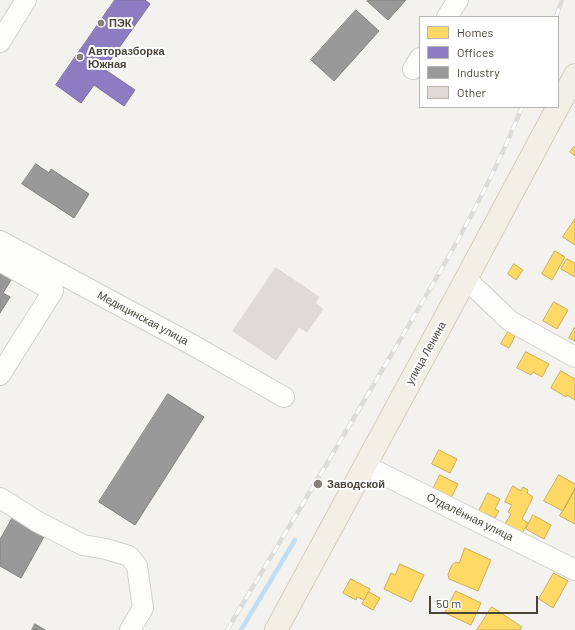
<!DOCTYPE html>
<meta charset="utf-8">
<style>
body{margin:0}
#map{position:relative;width:575px;height:630px;overflow:hidden;background:#f4f2ee;font-family:Barlow,sans-serif}
canvas{display:block}
.legend{position:absolute;left:419px;top:16px;width:140px;height:92px;box-sizing:border-box;background:#fff;border:1px solid #b7b4b0;margin:0;padding:5px 7px;list-style:none;font-size:12px;color:#4b4439}
.legend li{display:flex;align-items:center;gap:8px;height:20px}
.legend b{width:20px;border:1px solid #b7b4b0}
.scale{position:absolute;left:429px;top:596px;width:109px;height:18px;box-sizing:border-box;border:2px solid #4b4439;border-top:0;padding-left:5px;font-size:12px;line-height:14px;white-space:nowrap;color:#4b4439;-webkit-text-stroke:3px #fff;paint-order:stroke}
</style>
<div id="map">
<canvas width="575" height="630"></canvas>
<ul class="legend">
<li><b style="height:11px;background:#ffd966"></b>Homes</li>
<li><b style="height:11px;background:#8e7cc3"></b>Offices</li>
<li><b style="height:11px;background:#999"></b>Industry</li>
<li><b style="height:11px;background:#dedbd6"></b>Other</li>
</ul>
<div class="scale">50 m</div>
</div>
<script>
const context = document.querySelector('canvas').getContext('2d');
context.lineJoin = 'round';
function fillPath(path, color) { context.fillStyle = color; context.fill(path, 'evenodd'); }
function trace(path, color, width, dash) { context.strokeStyle = color; context.lineWidth = width; context.lineCap = dash ? 'butt' : 'round'; context.setLineDash(dash || []); context.stroke(path); }
function write(font, color, halo, rows, align = 'center') {
  context.font = font + ' Barlow,sans-serif'; context.lineWidth = 4; context.setLineDash([]); context.textBaseline = 'middle'; context.strokeStyle = halo; context.fillStyle = color; for (const [text, x, y, turn = 0] of rows) {
    context.save(); context.translate(x, y); context.rotate((+turn || 0) * Math.PI / 180); context.textAlign = isNaN(turn) ? turn : align; if (halo) context.strokeText(text, 0, 0); context.fillText(text, 0, 0); context.restore();
  }
}
const homes = new Path2D(`
 M574 147 575 148V156L570 152Z
 M575 219V245L563 237Z
 M555 251 565 257 552 280 542 274Z
 M567 259 575 263V277L561 269Z
 M514 264 523 270 516 280 508 274Z
 M554 302 568 310 557 329 543 321Z
 M575 327V341L569 338Z
 M508 332 515 336 509 348 501 344Z
 M526 352 549 364 542 377 533 372 531 375 517 368Z
 M561 371 575 379V400L567 395 566 397 551 388Z
 M439 450 457 459 450 473 432 464Z
 M440 475 458 484 451 498 433 489Z
 M559 475 575 484V489L563 511 544 501Z
 M513 486 521 491 523 487 528 490 527 493 533 497 522 519 528 523 522 533 505 524 511 514 508 512 512 505 505 502Z
 M575 489V524L560 516Z
 M488 493 500 499 495 509 499 511 495 518 479 511Z
 M533 515 551 525 544 539 526 529Z
 M465 548 491 560 478 591 449 579 448 574 452 565 456 562 459 563Z
 M400 564 424 575 411 602 384 589 391 573 395 575Z
 M554 573 568 581 553 608 539 599Z
 M351 579 370 589 364 600 357 597 356 600 343 593Z
 M456 591 481 603 471 625 445 613Z
 M369 592 380 598 373 610 362 604Z
 M492 607 522 627 520 630H477Z`);
fillPath(homes, '#ffd966');
trace(homes, '#c9ac58', 1);
const offices = new Path2D(`
 M115 0H145L150 4 104 69 135 90 124 106 94 85 81 103 56 85Z`);
fillPath(offices, '#8e7cc3');
trace(offices, '#7a6b9a', 1);
const industry = new Path2D(`
 M368 0H406L388 20 367 1Z
 M356 10 379 31 334 81 311 60Z
 M36 164 49 173 51 169 89 194 74 218 22 184Z
 M0 262 16 272 3 293 10 297 0 313Z
 M168 394 204 417 135 525 99 502Z
 M13 517 45 535 21 578 0 566V540Z
 M35 624 45 630H32Z`);
fillPath(industry, '#999');
trace(industry, '#82807c', 1);
trace(new Path2D(`
 M241 630 295 540`), '#c0ddf1', 4.5);
const building = new Path2D(`
 M276 268 319 297 315 303 323 309 307 332 299 327 276 360 233 331Z`);
fillPath(building, '#dedbd6');
trace(building, '#dcd9d4', 1);
const minor = new Path2D(`
 M447 17 458 0
 M0 42 26 0
 M413 69 420 58
 M0 241 189 343 284 397
 M0 261 53 291 0 375
 M466 279 510 321 575 357
 M364 465 575 570
 M0 498 38 522 83 545 106 549 129 556 137 566 143 608 130 630`);
const major = new Path2D(`
 M276 630 466 279 575 75`);
trace(minor, '#d2d0cb', 22);
trace(major, '#d6cebb', 24);
trace(minor, '#fdfdfc', 20);
trace(major, '#f2efe6', 22);
const rail = new Path2D(`
 M556 17 562 0
 M227 630C283 537 339 444 394 350 441 271 488 192 522 107`);
trace(rail, '#dbdbda', 4.5);
trace(rail, '#fff', 3, [9]);
for (const [x, y, r, color] of [
 [101,23,4,"#868178"],
 [80,57,4,"#868178"],
 [318,484,5,"#868178"]
]) { const dot = new Path2D(); dot.arc(x, y, r, 0, 2 * Math.PI); context.fillStyle = color; context.fill(dot); trace(dot, '#fff', 1.5); }
write('bold 11px', '#4b4439', '#fff', [
 ["ПЭК",109,23],
 ["Авторазборка",88,51],
 ["Южная",88,64],
 ["Заводской",327,484]
], 'left');
write('11px', '#4b4439', '#fff', [
 ["Медицинская улица",143,318,28],
 ["улица Ленина",426,353,-61],
 ["Отдалённая улица",470,517,26]
]);
</script>
